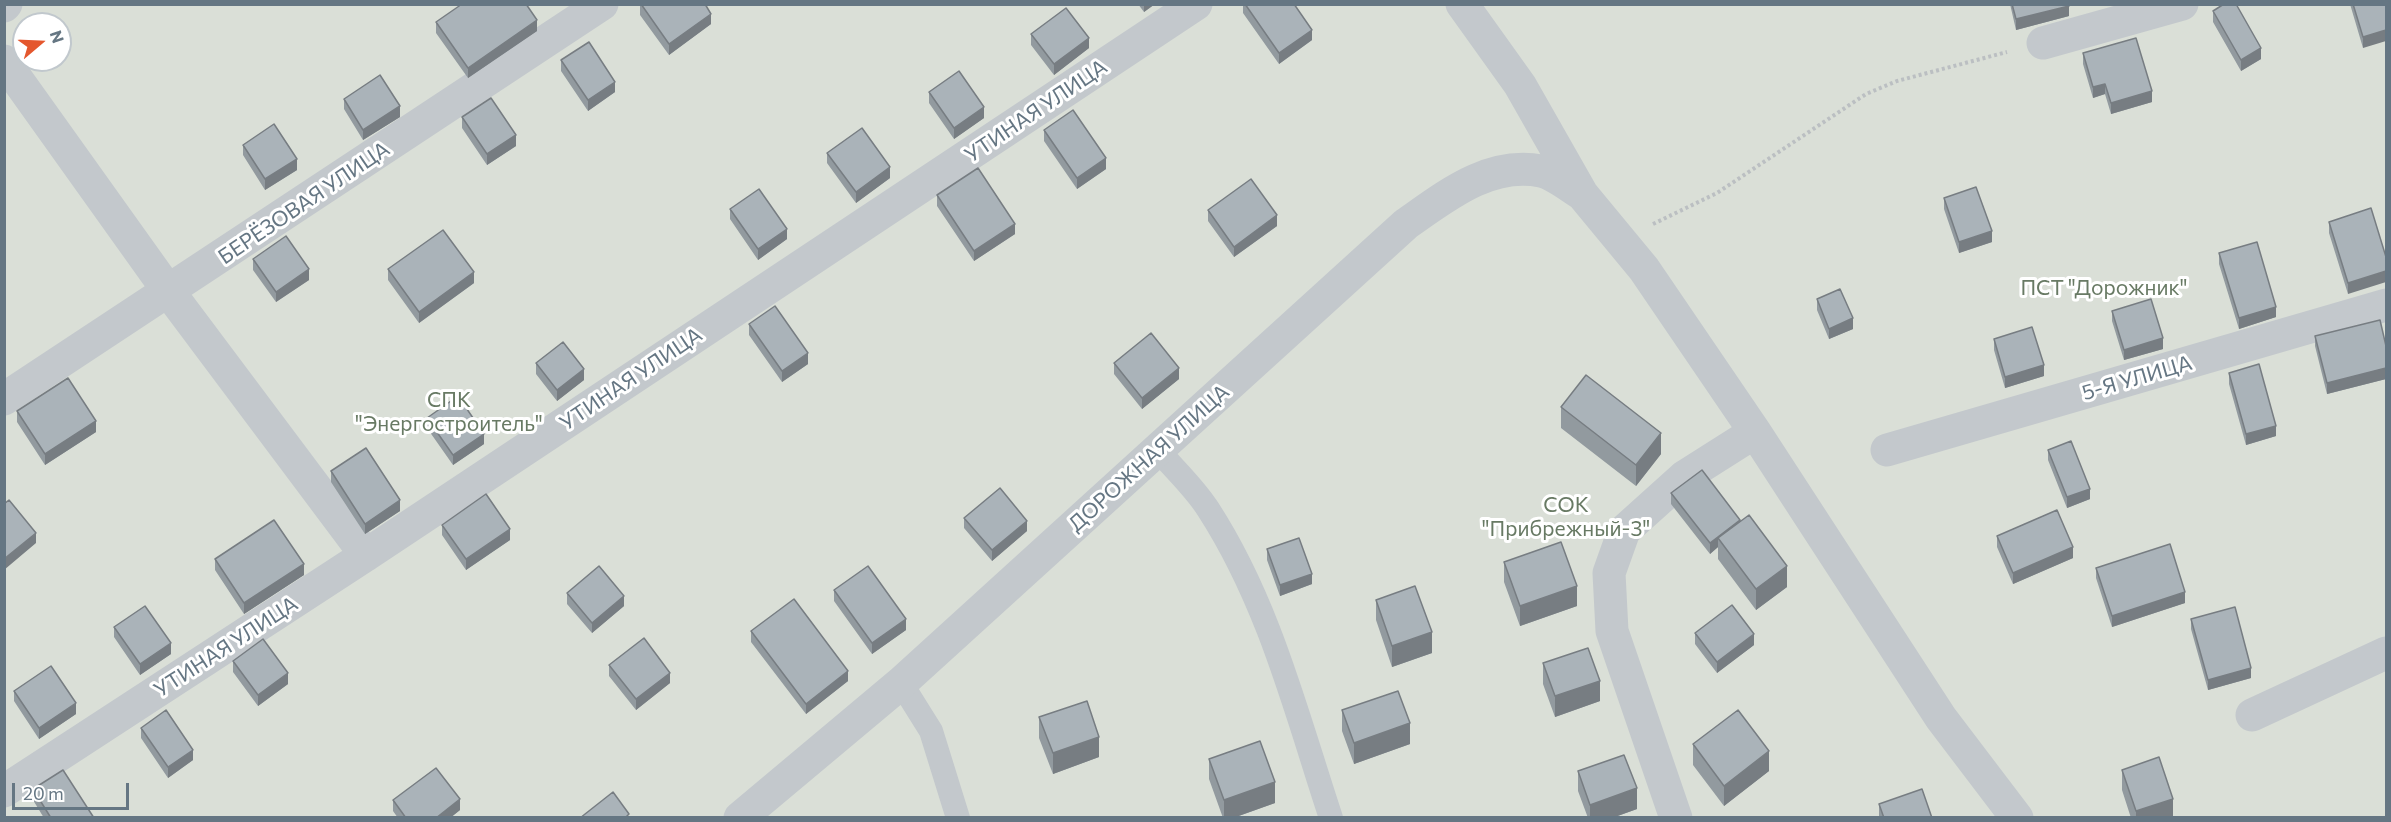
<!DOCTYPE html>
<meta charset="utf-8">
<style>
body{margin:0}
#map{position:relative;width:2391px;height:822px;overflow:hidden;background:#fafaf8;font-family:Commissioner,sans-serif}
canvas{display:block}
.frame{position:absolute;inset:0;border:6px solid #657683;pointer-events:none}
.north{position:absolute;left:12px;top:12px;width:60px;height:60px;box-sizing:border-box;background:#fff;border:2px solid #c1c8cd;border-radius:50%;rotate:71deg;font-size:16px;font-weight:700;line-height:24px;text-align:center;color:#657683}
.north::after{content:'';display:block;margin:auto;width:21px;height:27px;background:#e4572e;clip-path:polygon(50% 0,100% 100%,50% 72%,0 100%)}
.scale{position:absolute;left:12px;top:783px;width:117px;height:27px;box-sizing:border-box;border:3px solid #657683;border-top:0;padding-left:8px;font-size:18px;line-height:21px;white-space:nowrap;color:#657683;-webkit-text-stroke:4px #fff;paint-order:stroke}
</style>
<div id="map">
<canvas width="2391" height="822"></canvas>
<div class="frame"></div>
<div class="north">N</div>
<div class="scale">20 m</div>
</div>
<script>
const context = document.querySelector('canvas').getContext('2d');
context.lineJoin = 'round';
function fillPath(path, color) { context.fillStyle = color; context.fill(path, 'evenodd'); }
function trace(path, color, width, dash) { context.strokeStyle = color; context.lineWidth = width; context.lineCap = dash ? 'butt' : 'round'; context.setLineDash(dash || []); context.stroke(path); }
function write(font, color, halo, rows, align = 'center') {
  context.font = font + ' Commissioner,sans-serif'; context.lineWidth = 6; context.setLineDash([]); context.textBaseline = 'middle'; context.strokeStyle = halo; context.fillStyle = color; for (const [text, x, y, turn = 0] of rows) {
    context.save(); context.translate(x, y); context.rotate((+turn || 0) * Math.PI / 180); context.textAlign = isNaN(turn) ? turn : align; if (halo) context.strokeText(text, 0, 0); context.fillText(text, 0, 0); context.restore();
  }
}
fillPath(new Path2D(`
 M5 5H2386V817L5 818ZM24 24H60V60H24Z`), '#dadfd7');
trace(new Path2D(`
 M1653 224 1717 193 1866 94 1897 81 2007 52`), '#bbbfc2', 4, [3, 3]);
trace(new Path2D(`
 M1157 449C1174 469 1194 487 1208 509 1269 603 1296 712 1331 818
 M901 683 931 731 958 818`), '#c3c8cc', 24);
trace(new Path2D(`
 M1462 4 1520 85 1582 194 1644 269 1755 432 1941 718 2017 818
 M4 6 6 4
 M2043 43 2182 4
 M4 61 169 292 366 555
 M4 399 602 4
 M1887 450 2386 305
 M2252 715 2386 653
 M4 791 366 555 1196 4
 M740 818 901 683 1406 224C1446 196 1489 161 1541 171 1555 174 1570 187 1582 194
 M1676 818 1612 631 1609 573 1624 531 1684 477 1755 432`), '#c3c8cc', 33);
fillPath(new Path2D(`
 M640 4 711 24 669 55 640 15Z
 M1138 4H1155L1144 12Z
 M1243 4H1294L1312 40 1279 64 1243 13Z
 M2010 4H2069V16L2016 30Z
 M2350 4H2386L2363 48Z
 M2213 11 2261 59 2241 71 2213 22Z
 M436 22 537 31 468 78 436 33Z
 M1031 34 1089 48 1054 75 1031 45Z
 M2083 53 2152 102 2111 114 2105 94 2093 98 2083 64Z
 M561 60 615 92 588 111 561 71Z
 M929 92 984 118 954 139 929 103Z
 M344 99 400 117 363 140 344 109Z
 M462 117 516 146 487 165 462 128Z
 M1044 130 1106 169 1077 189 1044 141Z
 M243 145 297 170 265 190 243 155Z
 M827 153 890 178 856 203 827 163Z
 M937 195 1015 234 974 261 937 206Z
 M1944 198 1992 242 1959 253 1944 209Z
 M2371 208 2348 294 2329 233V222Z
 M730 209 787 239 758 260 730 219Z
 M1208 210 1277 226 1234 257 1208 221Z
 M2219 253 2276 317 2239 329 2219 264Z
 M253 259 309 280 276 302 253 270Z
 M388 269 474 283 419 323 388 280Z
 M1817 299 1853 329 1829 339 1817 310Z
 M2112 311 2163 349 2124 360 2112 321Z
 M749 324 808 364 782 382 749 335Z
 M2315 336 2386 346V379L2327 394 2315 346Z
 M1994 339 2044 376 2005 388 1994 350Z
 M536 363 584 380 557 401 536 374Z
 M1114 363 1179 379 1142 409 1114 374Z
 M2229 373 2276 436 2246 445 2229 384Z
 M1561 407 1661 454 1636 486 1561 428Z
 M17 411 96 432 45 465 17 422Z
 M427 418 484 444 453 465 427 428Z
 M2048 450 2090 499 2067 508 2048 460Z
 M331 471 400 511 365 534 331 482Z
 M1671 493 1740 522 1787 587 1756 610 1718 559V547L1710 554 1671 504Z
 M964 518 1027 531 992 561 964 528Z
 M442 525 510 540 466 570 442 535Z
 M1997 536 2073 558 2013 584 1997 547Z
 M1267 549 1312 584 1280 596 1267 560Z
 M215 559 304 575 244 614 215 570Z
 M1504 562 1577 606 1520 626 1504 582Z
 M2096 568 2185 603 2112 627 2096 578Z
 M834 590 906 630 872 654 834 601Z
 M567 593 624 606 592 633 567 604Z
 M1376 600 1432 653 1392 667 1376 620Z
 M2191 619 2251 678 2208 690 2191 629Z
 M114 627 171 654 140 675 114 637Z
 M751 631 848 681 806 714 751 642Z
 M1695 633 1754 645 1717 673 1695 644Z
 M233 661 288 684 258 706 233 672Z
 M1543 663 1600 701 1555 717 1543 684Z
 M609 665 670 683 636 710 609 676Z
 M14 691 76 714 39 739 14 701Z
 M1342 710 1410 744 1354 764 1342 731Z
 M1039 717 1099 757 1053 774 1039 738Z
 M141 728 193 760 168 778 141 738Z
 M1693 744 1769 771 1724 806 1693 765Z
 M1209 759 1275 803 1233 818H1223L1209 779Z
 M2122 770 2173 818H2131L2122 790Z
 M1578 771 1637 809 1612 818H1588L1578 791Z
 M33 789 94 818H44L33 800Z
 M393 800 460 810 450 818H398L393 811Z
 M1879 804 1932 818H1879Z`), '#929a9f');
fillPath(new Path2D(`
 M1144 4H1155L1144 12Z
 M2069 6V16L2016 30V19Z
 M711 14V24L669 55V44Z
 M537 20V31L468 78V68Z
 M1312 30V40L1279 64V53Z
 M2386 30V41L2363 48V37Z
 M1089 38V48L1054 75V64Z
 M2261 48V59L2241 71V60Z
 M615 82V92L588 111V100Z
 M2105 84V94L2093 98V87Z
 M2152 91V102L2111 114V103Z
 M400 106V117L363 140V130Z
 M984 107V118L954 139V128Z
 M516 135V146L487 165V154Z
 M1106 158V169L1077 189V178Z
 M297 159V170L265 190V179Z
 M890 167V178L856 203V192Z
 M1277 215V226L1234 257V247Z
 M1015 224V234L974 261V251Z
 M787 229V239L758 260V249Z
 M1992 231V242L1959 253V242Z
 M309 269V280L276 302V292Z
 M2386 271V282L2348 294V283Z
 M474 272V283L419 323V312Z
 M2276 307V317L2239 329V318Z
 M1853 318V329L1829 339V329Z
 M2163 338V349L2124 360V350Z
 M808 353V364L782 382V371Z
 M2044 365V376L2005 388V377Z
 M1179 368V379L1142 409V398Z
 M2386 368V379L2327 394V383Z
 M584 369V380L557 401V390Z
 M96 421V432L45 465V454Z
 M2276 426V436L2246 445V434Z
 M1661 433V454L1636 486V465Z
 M484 434V444L453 465V455Z
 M2090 489V499L2067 508V497Z
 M400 500V511L365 534V524Z
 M1740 520V531L1718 538V547L1710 554V543Z
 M1027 521V531L992 561V550Z
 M510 529V540L466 570V559Z
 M36 533V543L4 570V559Z
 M2073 547V558L2013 584V573Z
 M304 564V575L244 614V603Z
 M1787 566V587L1756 610V589Z
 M1312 574V584L1280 596V585Z
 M1577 586V606L1520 626V606Z
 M2185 592V603L2112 627V616Z
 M624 596V606L592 633V623Z
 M906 619V630L872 654V643Z
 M1432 632V653L1392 667V646Z
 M1754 634V645L1717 673V662Z
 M171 643V654L140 675V664Z
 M2251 668V678L2208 690V680Z
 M848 671V681L806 714V704Z
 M288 673V684L258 706V695Z
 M670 673V683L636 710V699Z
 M1600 681V701L1555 717V696Z
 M76 703V714L39 739V728Z
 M1410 723V744L1354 764V743Z
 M1099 737V757L1053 774V753Z
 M193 750V760L168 778V767Z
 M1769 751V771L1724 806V786Z
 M1275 782V803L1233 818H1224V800Z
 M1637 788V809L1612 818H1590V805Z
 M460 799V810L450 818H436Z
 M2173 799V818H2136V811Z`), '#777d82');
const building = new Path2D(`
 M462 4H526L537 20 468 68 436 22Z
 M641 4H705L711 14 669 44Z
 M1245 4H1294L1312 30 1279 53Z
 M2012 4H2069V6L2016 19Z
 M2224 4H2236L2261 48 2241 60 2213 11Z
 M2353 4H2386V30L2363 37Z
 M1066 8 1089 38 1054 64 1031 34Z
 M2136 38 2152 91 2111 103 2105 84 2093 87 2083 53Z
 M589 42 615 82 588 100 561 60Z
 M959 71 984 107 954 128 929 92Z
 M380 75 400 106 363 130 344 99Z
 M491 98 516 135 487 154 462 117Z
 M1073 110 1106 158 1077 178 1044 130Z
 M274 124 297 159 265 179 243 145Z
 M862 128 890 167 856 192 827 153Z
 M978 168 1015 224 974 251 937 195Z
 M1251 179 1277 215 1234 247 1208 210Z
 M1976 187 1992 231 1959 242 1944 198Z
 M759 189 787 229 758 249 730 209Z
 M2371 208 2386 257V271L2348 283 2329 222Z
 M443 230 474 272 419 312 388 269Z
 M286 236 309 269 276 292 253 259Z
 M2257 242 2276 307 2239 318 2219 253Z
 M1840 289 1853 318 1829 329 1817 299Z
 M2151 299 2163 338 2124 350 2112 311Z
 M775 306 808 353 782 371 749 324Z
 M2380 320 2386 346V368L2327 383 2315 336Z
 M2032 327 2044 365 2005 377 1994 339Z
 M1151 333 1179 368 1142 398 1114 363Z
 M563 342 584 369 557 390 536 363Z
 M2259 364 2276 426 2246 434 2229 373Z
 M1586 375 1661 433 1636 465 1561 407Z
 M68 378 96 421 45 454 17 411Z
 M458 396 484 434 453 455 427 418Z
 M2071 441 2090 489 2067 497 2048 450Z
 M366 448 400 500 365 524 331 471Z
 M1702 470 1740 520 1710 543 1671 493Z
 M1000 488 1027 521 992 550 964 518Z
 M486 494 510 529 466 559 442 525Z
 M9 500 36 533 4 559V504Z
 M2057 510 2073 547 2013 573 1997 536Z
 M1749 515 1787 566 1756 589 1718 538Z
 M274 520 304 564 244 603 215 559Z
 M1299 538 1312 574 1280 585 1267 549Z
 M1561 542 1577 586 1520 606 1504 562Z
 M2170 544 2185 592 2112 616 2096 568Z
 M599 566 624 596 592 623 567 593Z
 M868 566 906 619 872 643 834 590Z
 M1415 586 1432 632 1392 646 1376 600Z
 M794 599 848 671 806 704 751 631Z
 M1732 605 1754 634 1717 662 1695 633Z
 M145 606 171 643 140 664 114 627Z
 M2235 607 2251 668 2208 680 2191 619Z
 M644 638 670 673 636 699 609 665Z
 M263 639 288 673 258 695 233 661Z
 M1588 648 1600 681 1555 696 1543 663Z
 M51 666 76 703 39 728 14 691Z
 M1398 691 1410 723 1354 743 1342 710Z
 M1087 701 1099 737 1053 753 1039 717Z
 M166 710 193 750 168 767 141 728Z
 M1738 710 1769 751 1724 786 1693 744Z
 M1260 741 1275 782 1224 800 1209 759Z
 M1624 755 1637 788 1590 805 1578 771Z
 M2159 757 2173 799 2136 811 2122 770Z
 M436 768 460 799 436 818H406L393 800Z
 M63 770 94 818H51L33 789Z
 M1922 789 1932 818H1884L1879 804Z
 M613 792 629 814 625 818H580Z`);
fillPath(building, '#aab3b9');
trace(building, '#777d82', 1.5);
write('21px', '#657683', '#fff', [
 ["УТИНАЯ УЛИЦА",1036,111,-34],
 ["БЕРЁЗОВАЯ УЛИЦА",304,203,-34],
 ["5-Я УЛИЦА",2137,378,-16],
 ["УТИНАЯ УЛИЦА",631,379,-34],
 ["ДОРОЖНАЯ УЛИЦА",1149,458,-42],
 ["УТИНАЯ УЛИЦА",226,647,-33]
]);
write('21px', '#687a64', '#fff', [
 ["ПСТ \"Дорожник\"",2104,288],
 ["СПК",449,400],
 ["\"Энергостроитель\"",449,424],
 ["СОК",1566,505],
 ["\"Прибрежный-3\"",1566,529]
]);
</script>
